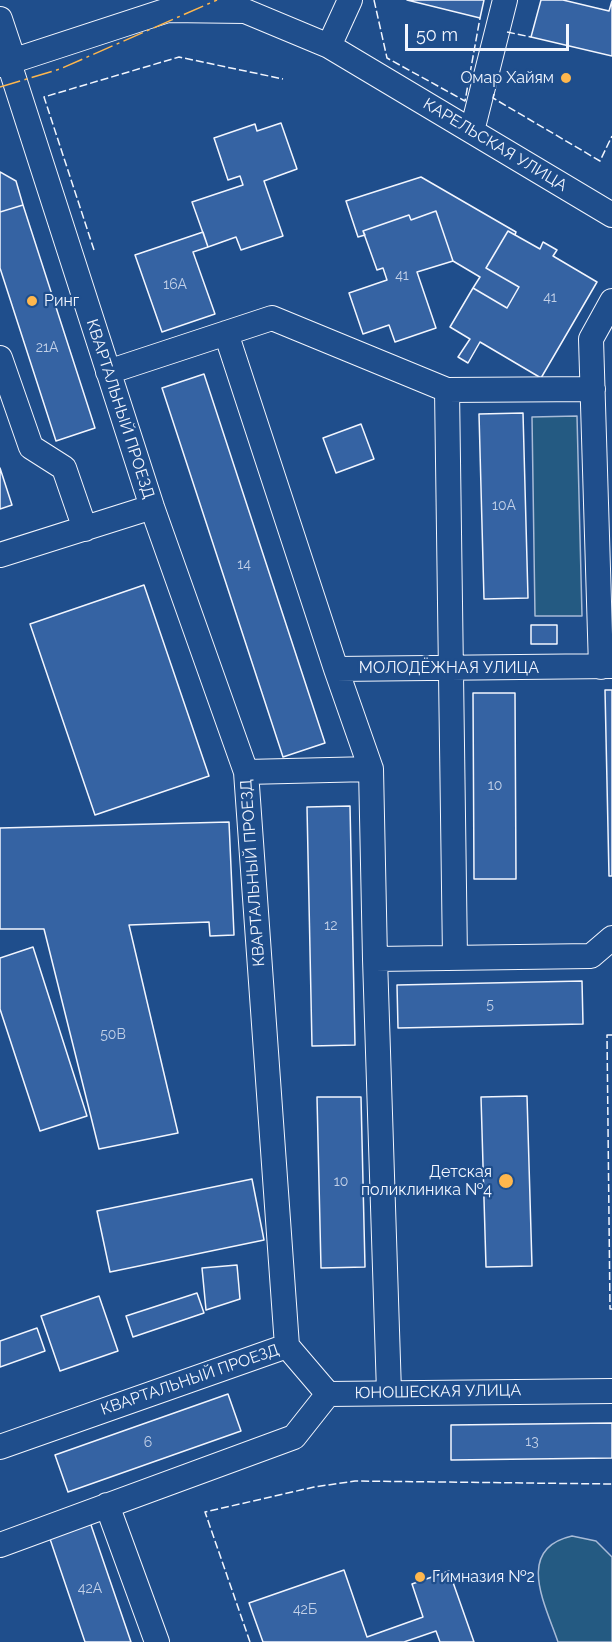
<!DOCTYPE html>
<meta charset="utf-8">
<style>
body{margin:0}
#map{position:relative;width:612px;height:1642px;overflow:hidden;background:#1f4e8c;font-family:Raleway,sans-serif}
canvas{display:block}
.scale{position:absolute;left:405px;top:24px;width:164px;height:27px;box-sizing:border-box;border:3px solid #f2f6ff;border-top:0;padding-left:8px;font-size:18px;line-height:21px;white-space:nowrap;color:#f2f6ff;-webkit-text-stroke:4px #1f4e8c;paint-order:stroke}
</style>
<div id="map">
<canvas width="612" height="1642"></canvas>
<div class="scale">50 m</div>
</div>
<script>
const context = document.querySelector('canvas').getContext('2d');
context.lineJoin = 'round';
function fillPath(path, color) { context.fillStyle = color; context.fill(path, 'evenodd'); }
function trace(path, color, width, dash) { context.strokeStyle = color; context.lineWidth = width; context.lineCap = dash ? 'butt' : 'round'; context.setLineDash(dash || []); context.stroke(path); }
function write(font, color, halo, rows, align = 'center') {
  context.font = font + ' Raleway,sans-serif'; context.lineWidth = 4.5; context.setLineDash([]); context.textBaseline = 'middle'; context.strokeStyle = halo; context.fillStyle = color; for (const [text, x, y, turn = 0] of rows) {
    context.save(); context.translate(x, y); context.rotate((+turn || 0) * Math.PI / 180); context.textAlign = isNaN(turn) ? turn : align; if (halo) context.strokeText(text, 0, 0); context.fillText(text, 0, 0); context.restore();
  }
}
const green = new Path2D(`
 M577 416 582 616H535L532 417Z
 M572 1536 596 1541 612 1557V1642H558C546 1606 514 1549 572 1536Z`);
fillPath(green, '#245a82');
trace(green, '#a8bbd7', 1.5);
const building = new Path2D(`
 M407 0H484L480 18Z
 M541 0H563L609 11 612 1V56L531 37Z
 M281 123 297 169 264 181 283 236 241 250 236 237 208 247 192 202 243 185 240 176 228 180 214 138 255 124 257 131Z
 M0 172 16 181 23 205 0 212Z
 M421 177 516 232 515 235 508 231 486 268 519 287 507 308 473 288 480 277 453 261 436 211 411 220 409 215 363 231 365 235 358 237 346 201Z
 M23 205 95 428 56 441 0 268V212Z
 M436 211 453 261 417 272 436 328 395 342 389 325 363 334 349 293 387 280 383 268 377 270 363 231 409 215 411 220Z
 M508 231 540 249 543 242 557 250 553 256 597 282 541 378 480 342 468 363 458 357 470 339 450 327 473 288 507 308 519 287 486 268Z
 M203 232 208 247 193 252 215 314 162 332 135 255Z
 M204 374 325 743 283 757 162 388Z
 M523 413 528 598 484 599 479 414Z
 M361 424 374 459 336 473 323 438Z
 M0 468 12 505 0 509Z
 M144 585 209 776 95 815 30 624Z
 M531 625H557V644H531Z
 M605 690H612V876H609Z
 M473 693H515L516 879H474Z
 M350 806 355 1045 312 1046 307 807Z
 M229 822 234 935 210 936 209 922 129 925 178 1133 99 1149 44 929H0V828Z
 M33 947 87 1116 40 1131 0 1009V958Z
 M582 981 583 1024 398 1028 397 985Z
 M527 1096 532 1266 486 1267 481 1097Z
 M317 1097H361L365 1267 321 1268Z
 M252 1179 264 1240 110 1272 97 1211Z
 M237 1265 240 1299 206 1310 202 1268Z
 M197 1293 204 1313 133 1337 126 1316Z
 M99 1296 118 1351 60 1371 41 1316Z
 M37 1328 45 1351 0 1367V1341Z
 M228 1394 241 1431 68 1492 55 1455Z
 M612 1423V1458L451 1460V1425Z
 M90 1522 131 1642H85L49 1536Z
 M344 1570 367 1637 423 1617 412 1584 449 1571 474 1642H440L436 1631 404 1642H263L249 1603Z`);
fillPath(building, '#3563a3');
trace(building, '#f2f6ff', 1.5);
const minor = new Path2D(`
 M0 19 14 61
 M329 46 350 0
 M0 65 168 10 245 11 329 46 612 215
 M472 131 505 0
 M226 333 336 669
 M0 358 31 447 64 468 85 529
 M108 372 272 318 447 390 593 389
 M447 390 455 958
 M0 555 152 507
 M601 667 591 339 612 301
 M371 769 375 959 591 956 612 938
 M246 772 371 769 336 669 612 666
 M375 959 389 1392
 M287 1346 328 1394
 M328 1394 612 1391
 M0 1447 287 1346 246 772 152 507 9 63
 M107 1505 157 1642
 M0 1545 294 1437 328 1394`);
trace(minor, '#f2f6ff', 26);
trace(minor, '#1f4e8c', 24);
trace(new Path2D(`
 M374 0 387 58 465 101 480 18
 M507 32 531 37
 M494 94 493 98 600 161 612 136
 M94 250 44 97 179 57 283 79
 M612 1035H607L610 1309H612
 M250 1642 205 1512 314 1487 355 1481 612 1484`), '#f2f6ff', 1.5, [8, 3]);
trace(new Path2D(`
 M0 87 60 69 217 0`), '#ffb74d', 1.5, [21, 4.5, 3, 4.5]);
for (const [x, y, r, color] of [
 [566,78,6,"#ffb74d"],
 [32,301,6,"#ffb74d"],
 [506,1181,8,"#ffb74d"],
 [420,1577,6,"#ffb74d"]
]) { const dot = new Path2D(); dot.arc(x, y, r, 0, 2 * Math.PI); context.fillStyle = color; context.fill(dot); trace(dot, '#1f4e8c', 2); }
write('14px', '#c3d1e8', null, [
 ["41",402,276],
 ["16А",175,285],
 ["41",550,298],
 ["21А",47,348],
 ["10А",504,506],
 ["14",244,565],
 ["10",495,786],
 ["12",331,926],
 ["5",490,1005],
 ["50В",113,1035],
 ["10",341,1182],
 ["13",532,1442],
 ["6",148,1443],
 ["42А",90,1589],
 ["42Б",305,1610]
]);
write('16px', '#f2f6ff', '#1f4e8c', [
 ["Омар Хайям",554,78],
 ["Ринг",44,301,"left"],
 ["Детская",492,1172],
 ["поликлиника №4",492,1190],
 ["Гимназия №2",432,1577,"left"]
], 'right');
write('16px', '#f2f6ff', '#1f4e8c', [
 ["КАРЕЛЬСКАЯ УЛИЦА",495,145,31],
 ["КВАРТАЛЬНЫЙ ПРОЕЗД",120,409,72],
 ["МОЛОДЁЖНАЯ УЛИЦА",449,668],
 ["КВАРТАЛЬНЫЙ ПРОЕЗД",253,873,-94],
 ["КВАРТАЛЬНЫЙ ПРОЕЗД",190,1380,-19],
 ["ЮНОШЕСКАЯ УЛИЦА",438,1392,-1]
]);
</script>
